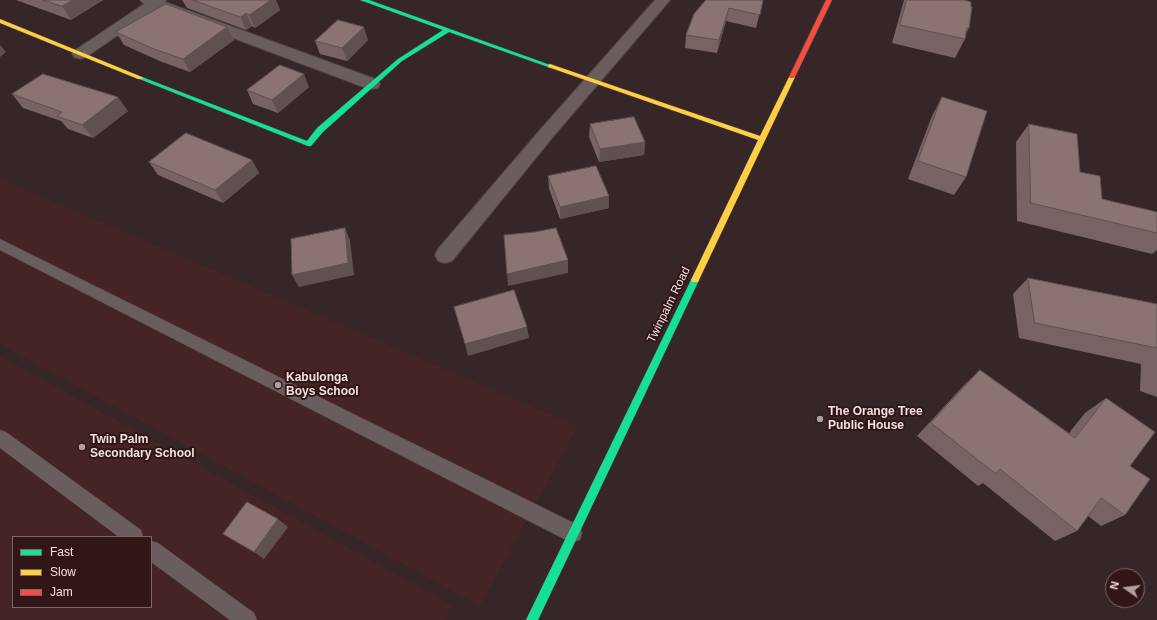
<!DOCTYPE html>
<style>
body{margin:0}
#map{position:relative;width:1157px;height:620px;overflow:hidden;background:#362627;font-family:Helvetica,sans-serif}
canvas{display:block}
.legend{position:absolute;left:12px;top:536px;width:140px;height:72px;box-sizing:border-box;background:#311618;border:1px solid #7f6668;margin:0;padding:5px 7px;list-style:none;font-size:12px;color:#f3dfdf}
.legend li{display:flex;align-items:center;gap:8px;height:20px}
.legend b{width:20px;border:1px solid #7f6668}
.north{position:absolute;left:1105px;top:568px;width:40px;height:40px;box-sizing:border-box;background:#311618;border:1px solid #7f6668;border-radius:50%;rotate:284deg;font-size:11px;font-weight:700;line-height:16px;text-align:center;color:#f3dfdf}
.north::after{content:'';display:block;margin:auto;width:14px;height:18px;background:#b19e9f;clip-path:polygon(50% 0,100% 100%,50% 72%,0 100%)}
</style>
<div id="map">
<canvas width="1157" height="620"></canvas>
<ul class="legend">
<li><b style="height:5px;background:#16e098"></b>Fast</li>
<li><b style="height:5px;background:#ffcf43"></b>Slow</li>
<li><b style="height:5px;background:#f24e42"></b>Jam</li>
</ul>
<div class="north">N</div>
</div>
<script>
const context = document.querySelector('canvas').getContext('2d');
context.lineJoin = 'round';
function fillPath(path, color) { context.fillStyle = color; context.fill(path, 'evenodd'); }
function trace(path, color, width, dash) { context.strokeStyle = color; context.lineWidth = width; context.lineCap = dash ? 'butt' : 'round'; context.setLineDash(dash || []); context.stroke(path); }
function write(font, color, halo, rows, align = 'center') {
  context.font = font + ' Helvetica,sans-serif'; context.lineWidth = 4; context.setLineDash([]); context.textBaseline = 'middle'; context.strokeStyle = halo; context.fillStyle = color; for (const [text, x, y, turn = 0] of rows) {
    context.save(); context.translate(x, y); context.rotate((+turn || 0) * Math.PI / 180); context.textAlign = isNaN(turn) ? turn : align; if (halo) context.strokeText(text, 0, 0); context.fillText(text, 0, 0); context.restore();
  }
}
fillPath(new Path2D(`
 M0 179 578 426 480 606 0 344Z
 M0 356 452 605 444 620H0ZM13 537H151V607H13Z`), '#452425');
const lane = new Path2D(`
 M0 239 580 526 582 533 580 540 573 542 566 540 0 250Z
 M0 430 6 432 141 530 143 537H119L0 448Z
 M151 541 158 543 254 613 257 620H230L151 562Z`);
const street = new Path2D(`
 M140 0H166L165 2 378 80 380 84 378 88 372 89 366 88 156 9 86 57 80 59 74 57 72 54 74 51 144 4Z
 M655 0H670L552 138 452 261 445 263 438 261 435 255 438 249 540 130Z`);
const fast = new Path2D(`
 M360 0H369L553 66 550 68 548 67 449 32 402 61 323 132 311 146H308L137 78 138 77H142L307 141 317 128 398 59 443 30Z
 M695 277 699 280 538 620H526L691 280Z`);
const slow = new Path2D(`
 M0 19 142 77 143 78 142 79H138L0 23Z
 M550 64 760 136 789 77 792 75 795 77 698 282H692L691 280 758 140 548 67V65Z`);
const jam = new Path2D(`
 M826 0H832L795 77 794 78H790L789 77Z`);
trace(lane, '#504142', 1);
trace(street, '#504142', 2);
trace(fast, '#504142', 1);
trace(slow, '#504142', 1);
trace(jam, '#504142', 1);
fillPath(lane, '#695d5d');
fillPath(street, '#695d5d');
fillPath(fast, '#16e098');
fillPath(slow, '#ffcf43');
fillPath(jam, '#f24e42');
fillPath(new Path2D(`
 M16 0H103L71 20Z
 M182 0H276L280 10 255 28 252 26 246 30 187 8Z
 M763 0 756 28 726 21 717 53 685 48 686 35 694 14Z
 M904 0H964L971 7 969 28 966 34 965 39 955 58 892 43Z
 M227 27 234 40 190 72 162 62 124 45 116 32Z
 M368 40 347 61 320 54 315 41Z
 M309 87 278 113 253 104 247 90Z
 M12 94 128 111 93 138 68 129 61 121 23 108Z
 M942 97 966 177 954 195 908 179 932 116Z
 M590 124 645 142 644 155 599 162 589 137Z
 M1029 124 1080 172 1102 199 1157 212V250L1152 254 1017 221 1016 142Z
 M252 160 259 173 223 203 158 175 149 162Z
 M548 176 609 208 560 219 549 189Z
 M1028 278 1157 304V397L1140 391 1141 364 1019 338 1013 294Z
 M980 370 1069 433 1085 413 1106 398 1130 466 1125 515 1101 526 1088 516 1077 531 1055 541 983 483 978 486 917 436 964 385Z`), '#786263');
fillPath(new Path2D(`
 M73 0H103L71 20 62 6Z
 M271 0H276L280 10 255 28 249 15Z
 M729 8 726 21 717 53 719 40Z
 M246 13 252 26 246 30 241 17Z
 M227 27 234 40 190 72 183 59Z
 M364 27 368 40 347 61 342 48Z
 M0 45 6 52 0 57Z
 M304 74 309 87 278 113 272 100Z
 M118 97 128 111 93 138 82 125Z
 M645 142 644 155 599 162 600 149Z
 M252 160 259 173 223 203 215 190Z
 M609 196V208L560 219V207Z
 M345 228 350 240 354 275 299 287 292 275Z
 M568 260V273L508 286 507 274Z
 M527 327 529 338 468 356 465 344Z
 M278 519 288 527 264 559 254 552Z`), '#615050');
const building = new Path2D(`
 M43 0H73L62 6Z
 M193 0H271L249 15 246 13 241 17Z
 M706 0H763L760 15 729 8 719 40 686 35 694 14Z
 M907 0H964L971 2V7H972L969 28H967L965 39 900 25Z
 M166 4 227 27 183 59 154 49 116 32Z
 M338 20 364 27 342 48 315 41Z
 M280 65 304 74 272 100 247 90Z
 M43 74 118 97 82 125 57 116 62 112 12 94Z
 M942 97 987 111 966 177 918 161Z
 M634 117 645 142 600 149 590 124Z
 M1029 124 1077 134 1080 172 1100 176 1102 199 1157 212V233L1031 203Z
 M186 133 252 160 215 190 149 162Z
 M596 166 609 196 560 207 548 176Z
 M345 228 348 263 292 275 291 239Z
 M556 228 568 260 507 274 504 235 535 232Z
 M1028 278 1157 304V348L1035 323Z
 M514 290 527 327 465 344 454 307Z
 M980 370 1075 438 1106 398 1155 432 1130 466 1150 479 1125 515 1101 498 1077 531 1000 469 996 474 931 423Z
 M247 502 278 519 254 552 223 534Z`);
fillPath(building, '#8b7273');
trace(building, '#615050', 1);
for (const [x, y, r, color] of [
 [278,385,4,"#b19e9f"],
 [820,419,4,"#b19e9f"],
 [82,447,4,"#b19e9f"]
]) { const dot = new Path2D(); dot.arc(x, y, r, 0, 2 * Math.PI); context.fillStyle = color; context.fill(dot); trace(dot, '#311618', 1.5); }
write('12px', '#f3dfdf', '#311618', [
 ["Twinpalm Road",669,305,-64]
]);
write('bold 12px', '#f3dfdf', '#311618', [
 ["Kabulonga",286,378],
 ["Boys School",286,392],
 ["The Orange Tree",828,412],
 ["Public House",828,426],
 ["Twin Palm",90,440],
 ["Secondary School",90,454]
], 'left');
</script>
